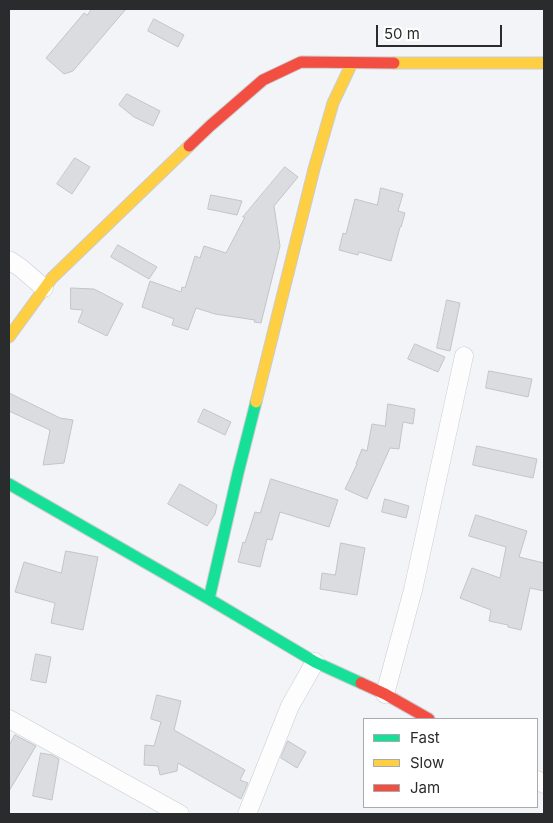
<!DOCTYPE html>
<style>
body{margin:0}
#map{position:relative;width:553px;height:823px;overflow:hidden;background:#f2f4f7;font-family:Inter,sans-serif}
canvas{display:block}
.frame{position:absolute;inset:0;border:10px solid #292b2d;pointer-events:none}
.legend{position:absolute;left:363px;top:718px;width:175px;height:90px;box-sizing:border-box;background:#fff;border:1px solid #a9aaab;margin:0;padding:6px 9px;list-style:none;font-size:15px;color:#292b2d}
.legend li{display:flex;align-items:center;gap:10px;height:25px}
.legend b{width:25px;border:1px solid #a9aaab}
.scale{position:absolute;left:376px;top:25px;width:126px;height:22px;box-sizing:border-box;border:2px solid #292b2d;border-top:0;padding-left:6px;font-size:15px;line-height:18px;white-space:nowrap;color:#292b2d;-webkit-text-stroke:4px #fff;paint-order:stroke}
</style>
<div id="map">
<canvas width="553" height="823"></canvas>
<div class="frame"></div>
<ul class="legend">
<li><b style="height:6px;background:#16e098"></b>Fast</li>
<li><b style="height:6px;background:#ffcf43"></b>Slow</li>
<li><b style="height:6px;background:#f24e42"></b>Jam</li>
</ul>
<div class="scale">50 m</div>
</div>
<script>
const context = document.querySelector('canvas').getContext('2d');
context.lineJoin = 'round';
function fillPath(path, color) { context.fillStyle = color; context.fill(path, 'evenodd'); }
function trace(path, color, width, dash) { context.strokeStyle = color; context.lineWidth = width; context.lineCap = dash ? 'butt' : 'round'; context.setLineDash(dash || []); context.stroke(path); }
const building = new Path2D(`
 M92 9H126L73 71 64 74 46 58 84 13 87 15Z
 M154 19 184 35 178 47 148 31Z
 M127 94 160 111 153 126 134 117 119 105Z
 M75 158 90 167 72 194 57 184Z
 M285 167 298 177 274 206 280 246 261 323 254 322 255 320 215 314 196 308 188 330 172 325 174 319 142 307 150 281 181 292 182 287 185 288 195 256 200 258 204 246 226 253 245 217H243Z
 M381 188 403 194 398 211 405 213 401 227H400L391 261 359 252 358 255 339 250 343 233 346 234 355 199 377 205Z
 M211 195 242 201 237 215 208 209Z
 M118 245 157 267 149 279 111 257Z
 M71 288 94 289 123 304 107 336 78 322 83 310 71 309Z
 M447 300 460 303 450 351 437 348Z
 M415 344 445 357 438 372 408 359Z
 M489 371 532 379 528 397 486 388Z
 M9 393 60 418 73 420 64 463 43 465 50 430 9 411Z
 M388 404 415 409 413 424 403 422 399 449 390 448 367 499 345 489 357 464H356L362 449 367 451 372 424 385 426Z
 M204 409 231 422 225 435 198 422Z
 M477 446 537 459 533 478 473 465Z
 M271 479 338 500 329 527 280 512 272 540 267 539 260 567 238 562 243 542 245 543 255 512 260 513Z
 M180 484 217 505 215 514 207 526 168 504Z
 M385 499 409 506 406 518 382 512Z
 M476 515 527 531 519 557 544 563V591L530 588 521 630 508 627V625L489 621 491 610 460 598 472 568 500 578 506 547 469 536Z
 M341 543 365 548 357 595 320 589 322 573 335 575Z
 M66 551 98 557 83 630 51 623 55 603 15 592 24 562 61 573Z
 M36 654 51 657 46 683 31 680Z
 M157 695 181 701 174 730 245 770 240 780 248 783 241 799 178 763 177 771 160 775 158 766 144 765 145 745 154 746 161 722 151 719Z
 M15 735 36 746 9 791V746Z
 M288 741 306 752 297 768 281 758Z
 M41 753 52 755 59 759 52 800 33 796Z`);
fillPath(building, '#dbdcdf');
trace(building, '#c2c4c7', 1);
const street = new Path2D(`
 M9 260 21 268 44 288
 M385 694 413 590 464 356
 M9 719 180 814
 M537 780 544 784
 M247 814 290 706 315 662`);
const fast = new Path2D(`
 M9 484 209 599 315 662 361 683
 M209 599 238 473 256 402`);
const slow = new Path2D(`
 M394 63H544
 M9 337 52 278 189 146
 M256 402 314 169 333 103 352 63`);
const jam = new Path2D(`
 M189 146 210 126 263 80 301 62 394 63
 M361 683 385 694 429 719`);
trace(street, '#cbcccf', 19);
trace(fast, '#cbcccf', 13);
trace(slow, '#cbcccf', 13);
trace(jam, '#cbcccf', 13);
trace(street, '#fdfdfe', 18);
trace(fast, '#16e098', 11);
trace(slow, '#ffcf43', 11);
trace(jam, '#f24e42', 11);
</script>
